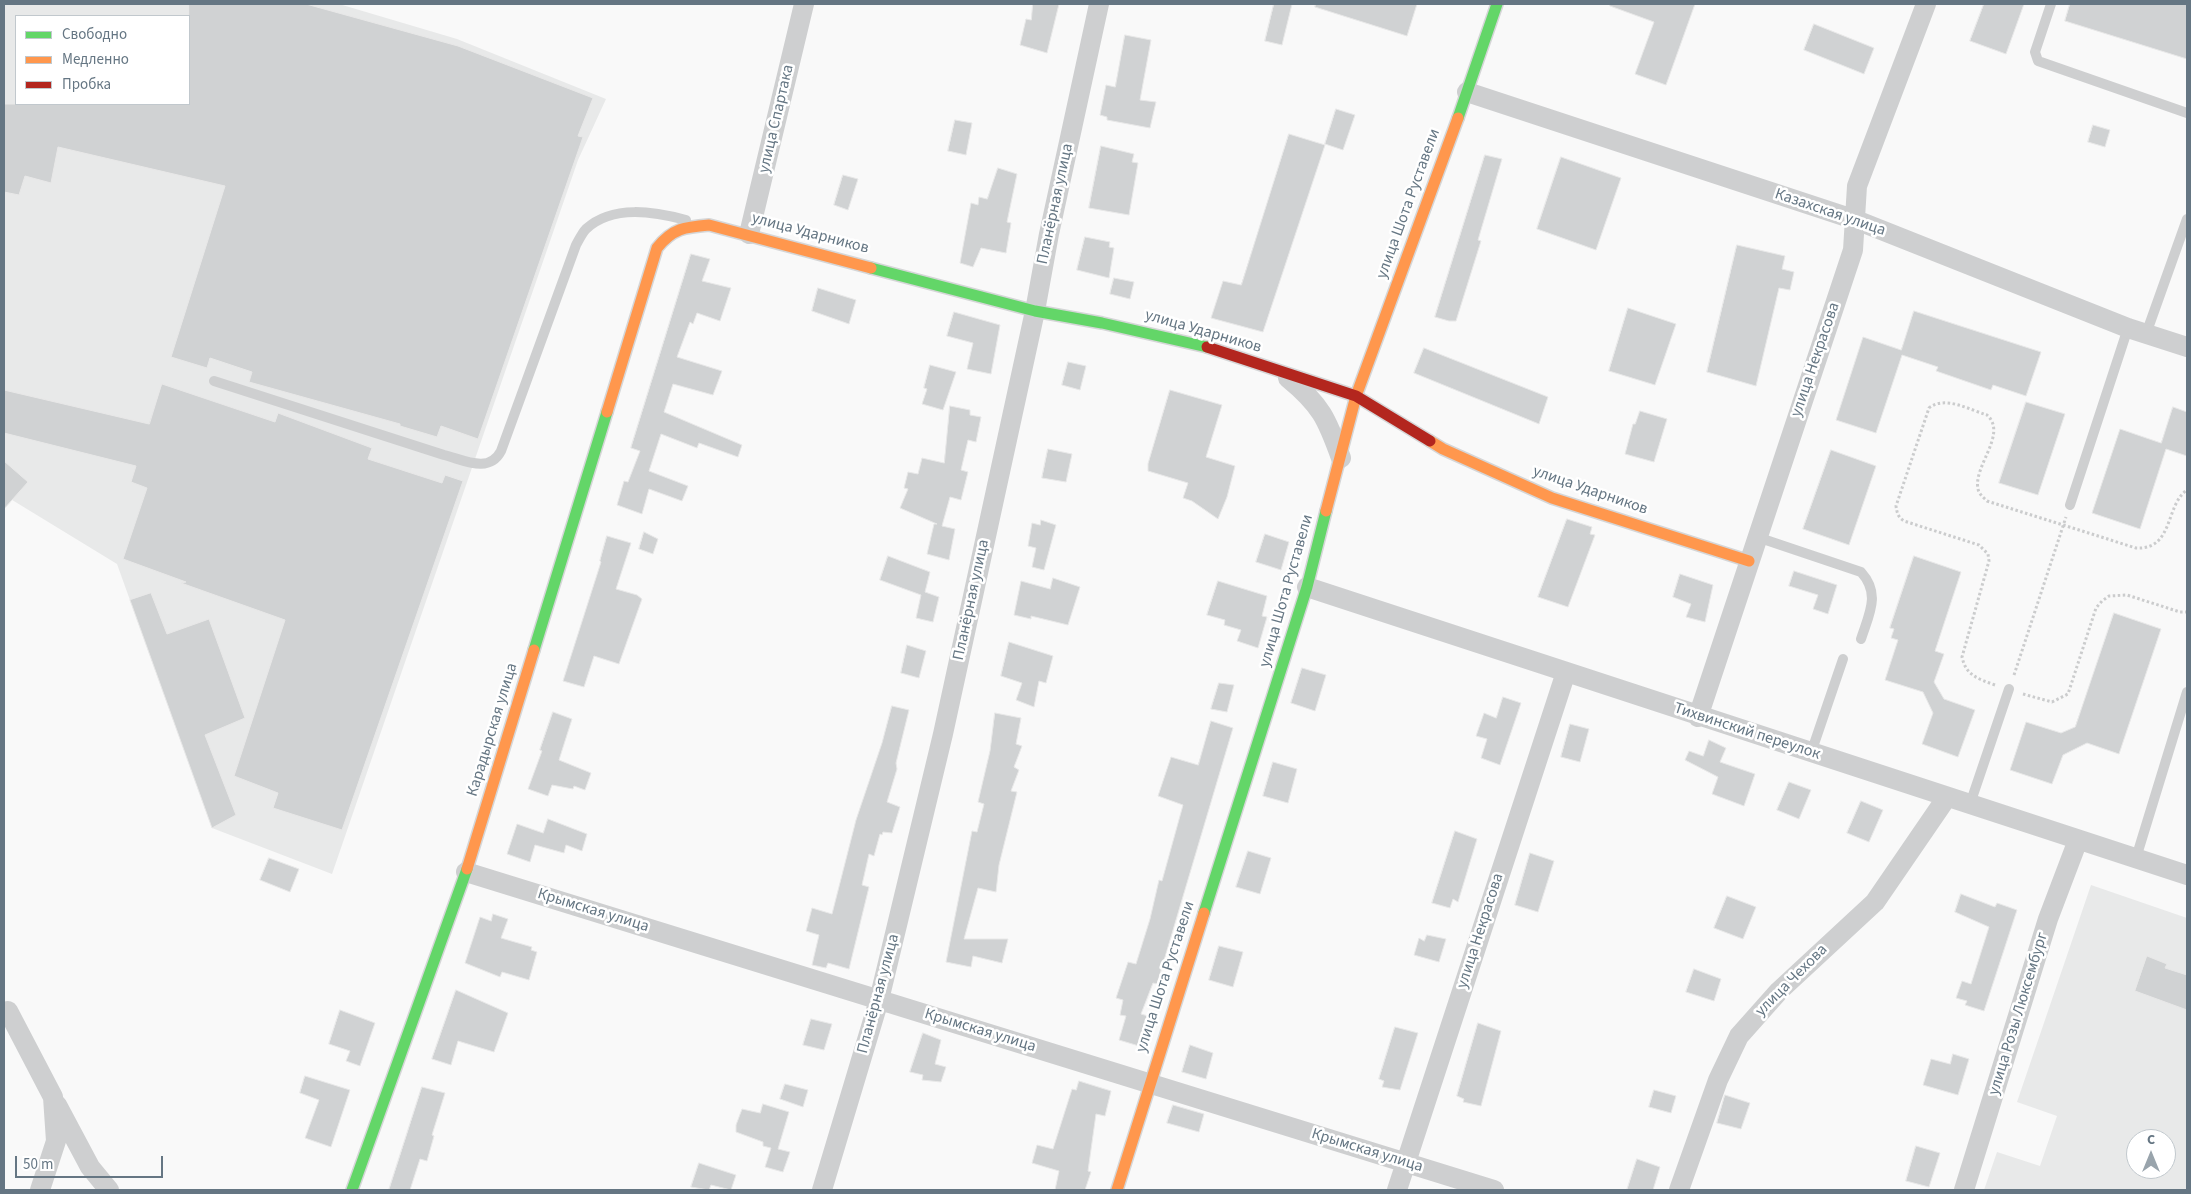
<!DOCTYPE html>
<meta charset="utf-8">
<style>
body{margin:0}
#map{position:relative;width:2191px;height:1194px;overflow:hidden;background:#f9f9f9;font-family:"Source Sans 3",sans-serif}
canvas{display:block}
.frame{position:absolute;inset:0;border:5px solid #657683;pointer-events:none}
.legend{position:absolute;left:15px;top:15px;width:175px;height:90px;box-sizing:border-box;background:#fff;border:1px solid #c1c8cd;margin:0;padding:6px 9px;list-style:none;font-size:15px;color:#657683}
.legend li{display:flex;align-items:center;gap:10px;height:25px}
.legend b{width:25px;border:1px solid #c1c8cd}
.north{position:absolute;left:2126px;top:1129px;width:50px;height:50px;box-sizing:border-box;background:#fff;border:1px solid #c1c8cd;border-radius:50%;rotate:0deg;font-size:14px;font-weight:700;line-height:20px;text-align:center;color:#657683}
.north::after{content:'';display:block;margin:auto;width:18px;height:22px;background:#99a4ac;clip-path:polygon(50% 0,100% 100%,50% 72%,0 100%)}
.scale{position:absolute;left:15px;top:1156px;width:148px;height:22px;box-sizing:border-box;border:2px solid #657683;border-top:0;padding-left:6px;font-size:15px;line-height:18px;white-space:nowrap;color:#657683;-webkit-text-stroke:4px #fff;paint-order:stroke}
</style>
<div id="map">
<canvas width="2191" height="1194"></canvas>
<div class="frame"></div>
<ul class="legend">
<li><b style="height:6px;background:#63d668"></b>Свободно</li>
<li><b style="height:6px;background:#ff974d"></b>Медленно</li>
<li><b style="height:6px;background:#b3261e"></b>Пробка</li>
</ul>
<div class="north">С</div>
<div class="scale">50 m</div>
</div>
<script>
const context = document.querySelector('canvas').getContext('2d');
context.lineJoin = 'round';
function fillPath(path, color) { context.fillStyle = color; context.fill(path, 'evenodd'); }
function trace(path, color, width, dash) { context.strokeStyle = color; context.lineWidth = width; context.lineCap = dash ? 'butt' : 'round'; context.setLineDash(dash || []); context.stroke(path); }
function write(font, color, halo, rows, align = 'center') {
  context.font = font + ' "Source Sans 3",sans-serif'; context.lineWidth = 5; context.setLineDash([]); context.textBaseline = 'middle'; context.strokeStyle = halo; context.fillStyle = color; for (const [text, x, y, turn = 0] of rows) {
    context.save(); context.translate(x, y); context.rotate((+turn || 0) * Math.PI / 180); context.textAlign = isNaN(turn) ? turn : align; if (halo) context.strokeText(text, 0, 0); context.fillText(text, 0, 0); context.restore();
  }
}
fillPath(new Path2D(`
 M4 4H339L457 39 606 99 578 160 332 874 212 828 117 564 4 495ZM16 16H189V104H16Z
 M2091 885 2187 918V1190H1984L1997 1152 2040 1166 2057 1116 2017 1102ZM2136 1139H2166V1169H2136Z`), '#e8e9e9');
const building = new Path2D(`
 M189 4H306L458 46 593 98 578 136 583 137 478 439 441 426 437 437 400 426V424L249 382 252 372 210 358 207 368 171 357 225 186 58 147 51 183 25 176 19 195 4 192V104H189Z
 M1033 4H1059L1047 53 1020 45 1026 19 1031 20Z
 M1274 4H1292L1282 45 1265 41Z
 M1316 4H1417L1407 36 1315 7Z
 M1610 4H1695L1666 85 1635 74 1654 22 1610 6Z
 M1984 4H2024L2006 54 1970 41Z
 M2070 4H2187V59L2065 21Z
 M1814 24 1874 48 1864 74 1804 50Z
 M1125 35 1151 40 1140 100 1156 102 1150 128 1107 120V117L1100 115 1106 85 1115 87Z
 M1336 109 1355 115 1343 150 1325 144Z
 M955 120 972 123 966 155 948 151Z
 M2093 125 2110 130 2105 147 2088 142Z
 M1289 134 1325 145 1263 332 1211 318 1223 281 1241 285Z
 M1101 146 1134 154 1132 162 1138 163 1129 215 1089 208Z
 M1485 155 1502 159 1478 240 1481 241 1456 321H1449L1435 317Z
 M1561 157 1621 178 1596 250 1537 229Z
 M998 168 1017 174 1007 222 1011 223 1006 253 981 248 973 267 960 263 971 203 978 205 979 197 987 199Z
 M843 175 858 179 848 210 834 205Z
 M1085 237 1110 242 1109 247 1114 248 1109 278 1077 270Z
 M1737 245 1785 256 1782 269 1794 272 1790 290 1779 288 1756 386 1707 372Z
 M691 254 710 259 702 281 731 288 720 321 697 313 693 324 690 322 677 357 722 371 713 395 673 384 664 412 742 445 738 457 699 443 697 448 661 434 649 471 688 486 682 501 649 489 642 514 617 505 624 481 628 482 640 451 631 448Z
 M1114 278 1134 282 1130 299 1110 294Z
 M818 288 856 300 849 324 812 311Z
 M1628 308 1676 324 1655 385 1609 371Z
 M1914 311 2041 352 2026 396 1993 385 1991 390 1936 371 1938 367 1902 355 1876 433 1836 420 1863 337 1901 350Z
 M954 312 1000 325 991 374 967 369 973 343 947 336Z
 M1424 348 1548 397 1539 424 1414 373Z
 M1068 362 1086 366 1080 390 1062 385Z
 M930 365 956 372 943 410 922 404 927 389 924 388Z
 M162 384 275 422 278 413 372 448 368 459 442 483 445 475 463 481 342 830 273 808 278 793 234 776 285 620 181 583 186 582 123 559 147 488 131 482 136 466 4 433V390L149 424Z
 M1170 390 1222 405 1206 457 1235 466 1227 497 1218 519 1192 501 1183 498 1188 483 1148 471V464Z
 M2026 402 2065 414 2038 495 1999 483Z
 M950 406 970 410V415L981 417 976 442 968 440 961 470 968 472 961 500 950 497 942 526 955 529 949 560 927 554 934 524H937L900 508 908 489 904 488 908 472 918 474 922 458 944 463Z
 M2173 407 2187 412V456L2166 449 2140 529 2092 513 2120 429 2161 443Z
 M1640 411 1667 419 1654 462 1625 454 1633 424H1635Z
 M1048 449 1072 454 1066 482 1042 478Z
 M1831 450 1876 466 1849 545 1803 529Z
 M4 461 28 482 4 509Z
 M1567 519 1592 527 1590 534 1595 535 1568 607 1538 597Z
 M1041 520 1056 525 1044 570 1032 567 1036 548 1028 546 1032 523 1040 525Z
 M644 532 658 539 653 554 639 549Z
 M1265 534 1289 542 1281 570 1256 562Z
 M607 536 631 543 616 589 637 595 642 599 619 664 594 656 584 687 563 681 601 562 600 561Z
 M888 556 930 572 925 592 939 597 933 622 916 618 921 595 880 580Z
 M1914 556 1961 572 1935 651 1944 654 1934 682 1944 699 1975 710 1958 757 1922 744 1933 713 1923 692 1885 680 1898 640 1891 638 1894 629 1890 628Z
 M1794 571 1837 585 1828 614 1813 609 1818 595 1789 586Z
 M1680 574 1713 585 1705 622 1686 617 1691 604 1673 597Z
 M1053 578 1080 587 1068 625 1031 616V619L1014 615 1021 581 1050 589Z
 M1218 581 1267 596 1262 616 1267 617 1258 648 1237 641 1241 630 1224 625 1225 620 1207 615Z
 M151 593 167 634 209 619 245 718 205 735 236 815 212 828 130 600Z
 M2114 613 2161 629 2119 754 2087 743 2063 755 2052 784 2010 770 2026 722 2061 733 2075 727Z
 M1009 642 1053 656 1046 683 1039 681 1034 707 1016 700 1022 683 1001 676Z
 M907 645 926 651 919 678 901 673Z
 M1302 668 1326 675 1315 711 1291 703Z
 M1219 683 1234 685 1227 712 1211 709Z
 M1503 697 1521 703 1500 765 1481 758 1487 739 1476 736 1484 713 1496 718Z
 M892 706 909 710 896 763 897 769 887 802 900 807 892 833 883 832 882 835 880 834 874 856 869 854 862 885 869 887 849 969 828 963 826 968 812 965 819 935 806 931 812 908 832 914 856 820 882 743Z
 M553 712 572 719 559 760 591 773 585 790 574 786 573 789 552 785 548 796 528 789 542 751 540 750Z
 M995 713 1021 718 1016 744 1022 746 1014 767 1019 770 1011 791 1017 792 999 865 996 892 978 888 964 939H1008L1002 963 973 956 971 967 946 962 972 831 977 832 984 804 978 802 990 751Z
 M1211 721 1233 728 1157 984 1153 983 1141 1014 1148 1016 1139 1046 1119 1040 1126 1016 1120 1015 1123 1000 1116 998 1128 962 1136 964 1150 919 1159 880 1162 881 1183 805 1158 796 1171 757 1198 765Z
 M1570 724 1589 729 1580 762 1561 757Z
 M1709 740 1726 748 1720 762 1755 774 1744 806 1712 794 1718 777 1685 760 1689 751 1703 756Z
 M1273 762 1297 769 1288 803 1263 796Z
 M1789 782 1811 790 1799 819 1777 810Z
 M1861 801 1883 810 1869 842 1847 833Z
 M548 819 587 834 582 851 566 845 564 853 535 845 530 862 507 854 517 824 543 833Z
 M1455 831 1477 839 1458 902 1453 899 1450 908 1432 903Z
 M1248 851 1271 858 1260 894 1236 887Z
 M1530 853 1554 861 1538 912 1515 905Z
 M269 858 299 869 290 892 260 880Z
 M1961 894 1995 907 1997 903 2017 910 1984 1011 1965 1005 1967 1001 1956 998 1962 981 1971 984 1989 927 1955 912Z
 M1727 896 1756 907 1743 939 1714 928Z
 M493 914 508 919 501 938 532 947 531 950 537 952 529 980 502 972 500 977 465 963 480 917 491 921Z
 M1427 935 1446 939 1439 962 1414 955 1419 938 1424 941Z
 M1219 946 1243 952 1233 987 1209 980Z
 M2147 956 2167 964 2165 968 2187 975V1010L2135 991Z
 M1694 969 1721 979 1714 1001 1686 992Z
 M456 990 508 1013 494 1052 458 1041 451 1065 432 1059Z
 M340 1010 375 1023 360 1066 346 1061 350 1051 329 1044Z
 M811 1019 832 1024 824 1050 803 1045Z
 M1478 1023 1501 1031 1481 1106 1463 1102 1464 1099 1457 1096Z
 M1395 1027 1418 1033 1400 1090 1382 1087 1384 1081 1379 1079Z
 M923 1033 941 1040 935 1064 946 1067 941 1082 922 1080 923 1075 910 1072Z
 M1190 1045 1213 1053 1206 1079 1182 1072Z
 M1953 1054 1969 1059 1958 1095 1923 1085 1931 1059 1950 1064Z
 M305 1076 350 1090 331 1147 305 1138 319 1100 300 1093Z
 M1079 1081 1111 1091 1105 1116 1096 1114 1088 1171 1091 1172 1085 1190H1055L1059 1171 1032 1163 1037 1145 1053 1149 1072 1089 1076 1090Z
 M785 1084 808 1090 803 1107 780 1099Z
 M422 1087 445 1093 432 1135 434 1136 427 1161 420 1159 410 1190H389Z
 M1654 1090 1676 1096 1671 1113 1649 1107Z
 M1725 1095 1750 1103 1741 1129 1717 1123Z
 M763 1104 789 1112 778 1149 790 1152 783 1172 765 1167 771 1148 763 1146V1142L736 1132V1125L742 1109 760 1113Z
 M1173 1105 1204 1114 1199 1132 1167 1123Z
 M1916 1146 1940 1153 1929 1187 1906 1181Z
 M1637 1159 1660 1167 1653 1190H1627Z
 M699 1163 736 1175 731 1190 711 1185 709 1190 691 1187Z`);
fillPath(building, '#d0d2d3');
trace(building, '#e8e8e8', 1);
const fast = new Path2D(`
 M1458 118 1497 4
 M871 268 1035 311 1102 323 1207 347
 M534 650 607 412
 M1204 913 1307 587 1326 511
 M352 1190 467 869`);
const slow = new Path2D(`
 M607 412 657 248C673 228 685 227 709 225L871 268
 M1430 441 1443 449 1552 498 1749 561
 M1326 511 1356 396 1458 118
 M467 869 534 650
 M1117 1190 1204 913`);
const jam = new Path2D(`
 M1207 347 1356 396 1430 441`);
trace(fast, '#d5d6d7', 14);
trace(slow, '#d5d6d7', 14);
trace(jam, '#d5d6d7', 14);
trace(new Path2D(`
 M2014 675 2066 517
 M1995 685C1979 679 1966 676 1962 657L1989 561 1988 554 1979 545 1904 521C1898 517 1897 513 1896 506L1929 408C1945 395 1970 410 1987 415 2008 434 1973 466 1978 489 1979 494 1983 497 1987 501L2136 548C2174 550 2165 505 2187 490
 M2023 694 2052 702 2068 694 2096 608 2102 601 2109 596 2127 595 2180 612H2187`), '#cbcccd', 3, [2.5, 2.5]);
trace(new Path2D(`
 M2051 4 2035 52 2038 61 2187 113
 M2146 334 2187 219
 M214 381 444 455C464 460 489 474 501 451L576 245C579 240 582 233 586 229 613 204 655 212 686 220
 M2070 505 2128 328
 M1757 537 1861 572C1881 594 1869 614 1861 639
 M1811 753 1843 659
 M1970 804 2009 689
 M2136 858 2187 692`), '#cecfd0', 10);
trace(new Path2D(`
 M1467 92 1856 220 2128 328 2187 347
 M749 234 804 4
 M1288 378C1321 405 1327 419 1341 458
 M1307 587 2187 875
 M1698 717 1853 250 1857 186 1926 4
 M466 872 1494 1190
 M8 1011 53 1097 56 1141 40 1190
 M57 1105 90 1167 109 1190
 M822 1190 879 1000 943 734 1035 311 1049 234 1099 4
 M1397 1190 1566 672
 M1679 1190 1718 1080 1739 1036 1779 991 1875 902 1947 797
 M1964 1190 2048 919 2078 840`), '#cecfd0', 20);
trace(fast, '#63d668', 11);
trace(slow, '#ff974d', 11);
trace(jam, '#b3261e', 11);
write('16px', '#657683', '#fff', [
 ["улица Спартака",777,119,-77],
 ["Планёрная улица",1056,204,-78],
 ["улица Шота Руставели",1409,204,-70],
 ["Казахская улица",1830,213,19],
 ["улица Ударников",810,234,15],
 ["улица Ударников",1203,332,16],
 ["улица Некрасова",1816,360,-71],
 ["улица Ударников",1590,491,19],
 ["улица Шота Руставели",1287,591,-74],
 ["Планёрная улица",972,600,-78],
 ["Карадырская улица",493,730,-73],
 ["Тихвинский переулок",1747,732,18],
 ["Крымская улица",593,911,17],
 ["улица Некрасова",1481,931,-72],
 ["улица Шота Руставели",1166,977,-72],
 ["улица Чехова",1792,981,-45],
 ["Планёрная улица",879,994,-75],
 ["улица Розы Люксембург",2019,1014,-73],
 ["Крымская улица",980,1031,17],
 ["Крымская улица",1367,1151,17]
]);
</script>
